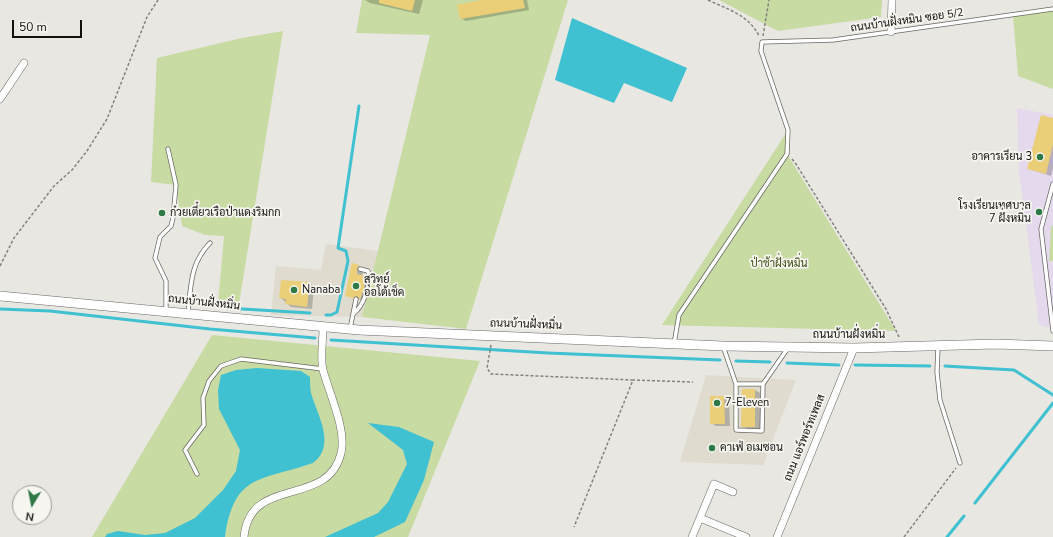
<!DOCTYPE html>
<meta charset="utf-8">
<style>
body{margin:0}
#map{position:relative;width:1053px;height:537px;overflow:hidden;background:#e9e7e2;font-family:"Nunito Sans",sans-serif}
canvas{display:block}
.north{position:absolute;left:12px;top:485px;width:40px;height:40px;box-sizing:border-box;background:#f6f5ef;border:1px solid #9b9a96;border-radius:50%;rotate:190deg;font-size:11px;font-weight:700;line-height:16px;text-align:center;color:#121110}
.north::after{content:'';display:block;margin:auto;width:14px;height:18px;background:#2f7947;clip-path:polygon(50% 0,100% 100%,50% 72%,0 100%)}
.scale{position:absolute;left:12px;top:20px;width:70px;height:18px;box-sizing:border-box;border:2px solid #121110;border-top:0;padding-left:5px;font-size:12px;line-height:14px;white-space:nowrap;color:#121110;-webkit-text-stroke:3px #f6f5ef;paint-order:stroke}
</style>
<div id="map">
<canvas width="1053" height="537"></canvas>
<div class="north">N</div>
<div class="scale">50 m</div>
</div>
<script>
const context = document.querySelector('canvas').getContext('2d');
context.lineJoin = 'round';
function fillPath(path, color) { context.fillStyle = color; context.fill(path, 'evenodd'); }
function trace(path, color, width, dash) { context.strokeStyle = color; context.lineWidth = width; context.lineCap = dash ? 'butt' : 'round'; context.setLineDash(dash || []); context.stroke(path); }
function write(font, color, halo, rows, align = 'center') {
  context.font = font + ' "Nunito Sans",Sarabun,sans-serif'; context.lineWidth = 3.5; context.setLineDash([]); context.textBaseline = 'middle'; context.strokeStyle = halo; context.fillStyle = color; for (const [text, x, y, turn = 0] of rows) {
    context.save(); context.translate(x, y); context.rotate((+turn || 0) * Math.PI / 180); context.textAlign = isNaN(turn) ? turn : align; if (halo) context.strokeText(text, 0, 0); context.fillText(text, 0, 0); context.restore();
  }
}
fillPath(new Path2D(`
 M326 244 378 251 362 317 271 315 276 266 321 270Z
 M706 375 796 380 763 465 680 462Z`), '#dfdbcf');
fillPath(new Path2D(`
 M1017 108 1053 115V328L1039 325 1019 170Z`), '#e4d9ed');
fillPath(new Path2D(`
 M362 0H568L466 329 362 317 430 35 356 33Z
 M719 0H882L881 17 778 31Z
 M1053 9V89L1018 76 1013 15Z
 M283 31 239 304 218 303 224 236 205 235 182 226 176 185 151 182 157 58 242 38Z
 M788 130 787 154 896 331 662 325Z
 M1051 226H1053V261H1049Z
 M212 335 480 361 408 537H92Z`), '#c7dba3');
fillPath(new Path2D(`
 M572 18 687 68 672 102 624 83 614 103 555 80Z
 M257 368 301 371 310 377C310 382 310 388 311 393 317 415 337 445 313 463 261 481 234 473 225 537H105L107 534 118 531 145 535 165 533 195 518 223 490 236 471 240 450 219 409 218 390 221 375 236 370Z
 M368 423 399 427 434 442 424 480 405 522 374 537H325L378 513 388 502 407 464 403 450Z`), '#3fc1d1');
fillPath(new Path2D(`
 M365 0H423L419 14 370 3Z
 M486 0H527L529 10 466 21 460 18Z
 M1053 119V168L1051 176 1029 169Z
 M353 264 364 268 362 276 370 280 365 301 346 295Z
 M309 283 314 286 312 309 291 307 280 297Z
 M743 390H755L760 393V430L748 429 742 426Z
 M724 397 729 400 730 426H716L711 423Z`), '#0003');
trace(new Path2D(`
 M226 308 310 313
 M0 309 50 311 210 329 315 338
 M326 315H331L337 312 348 261 346 251 338 248 359 106
 M331 340 548 353 720 360
 M736 361 770 362
 M787 363 839 365
 M855 365 930 366
 M945 366 1014 370 1053 395
 M975 503 1053 403
 M947 537 964 516`), '#3fc1d1', 3);
fillPath(new Path2D(`
 M379 0H415L412 11 379 3Z
 M481 0H523L525 8 460 19 457 5Z
 M1041 115 1053 118V144L1046 174 1027 169Z
 M352 263 359 265 357 269V274L365 276 364 288 360 299 357 296 353 298 345 296Z
 M281 280 310 282 307 307 285 304 286 299 279 298Z
 M742 389H755V427H741Z
 M710 396H724L725 424H710Z`), '#ebcf78');
const service = new Path2D(`
 M1053 184 1041 229 1053 331
 M166 311V281L155 258 160 237 171 226 173 218 176 185 168 149
 M188 312C191 286 190 263 210 243
 M353 314C364 306 371 284 368 271L360 269
 M350 329 356 299
 M674 344 679 315 787 154 788 130 761 51 762 42 833 40 1053 9
 M723 346 736 384V430L762 431 763 384 788 348
 M938 347 937 372 940 400 960 463
 M736 384H763
 M197 474 185 450 204 425 203 398 209 381 221 366 241 359 323 369`);
const minor = new Path2D(`
 M891 32 892 0
 M0 99 24 63
 M700 518 746 537
 M244 537C250 474 328 509 341 453 347 430 329 393 323 370 320 358 323 341 323 328
 M692 537 714 484 733 492
 M777 537 854 348`);
const tertiary = new Path2D(`
 M0 296 359 330 723 346 854 348 996 344 1053 346`);
trace(service, '#696863', 5);
trace(minor, '#696863', 8);
trace(tertiary, '#696863', 10);
trace(new Path2D(`
 M708 0C727 9 749 15 759 36
 M763 36 769 0
 M792 159 796 164 886 309 899 337
 M0 266 14 238 54 186 72 170 87 151 107 119 147 17 158 0
 M491 345 487 368 491 374 633 380 574 527
 M632 380 693 382
 M904 537 956 468`), '#83827e', 1.5, [3, 2]);
trace(service, '#fff', 3.5);
trace(minor, '#fff', 7);
trace(tertiary, '#fff', 9);
for (const [x, y, r, color] of [
 [1040,157,4,"#2f7947"],
 [1039,212,4,"#2f7947"],
 [162,213,4,"#2f7947"],
 [356,286,4,"#2f7947"],
 [294,290,4,"#2f7947"],
 [717,403,4,"#2f7947"],
 [712,448,4,"#2f7947"]
]) { const dot = new Path2D(); dot.arc(x, y, r, 0, 2 * Math.PI); context.fillStyle = color; context.fill(dot); trace(dot, '#f6f5ef', 1.5); }
write('11px', '#121110', '#f6f5ef', [
 ["ถนนบ้านฝั่งหมิน ซอย 5/2",907,21,-8],
 ["ถนนบ้านฝั่งหมิ่น",204,303,6],
 ["ถนนบ้านฝั่งหมิ่น",526,325,2],
 ["ถนนบ้านฝั่งหมิ่น",849,335],
 ["ถนน แอร์พอร์ทเพลส",805,438,-68]
]);
write('11px', '#121110', '#f6f5ef', [
 ["อาคารเรียน 3",1032,157,"right"],
 ["โรงเรียนเทศบาล",1031,206,"right"],
 ["7 ฝั่งหมิ่น",1031,219,"right"],
 ["ก๋วยเตี๋ยวเรือป่าแดงริมกก",170,213],
 ["สุวิทย์",364,280],
 ["ออโต้เช็ค",364,293],
 ["Nanaba",302,290],
 ["7-Eleven",725,403],
 ["คาเฟ่ อเมซอน",720,448]
], 'left');
write('11px', '#3d4e13', '#f6f5ef', [
 ["ป่าช้าฝั่งหมิ่น",779,264]
]);
</script>
